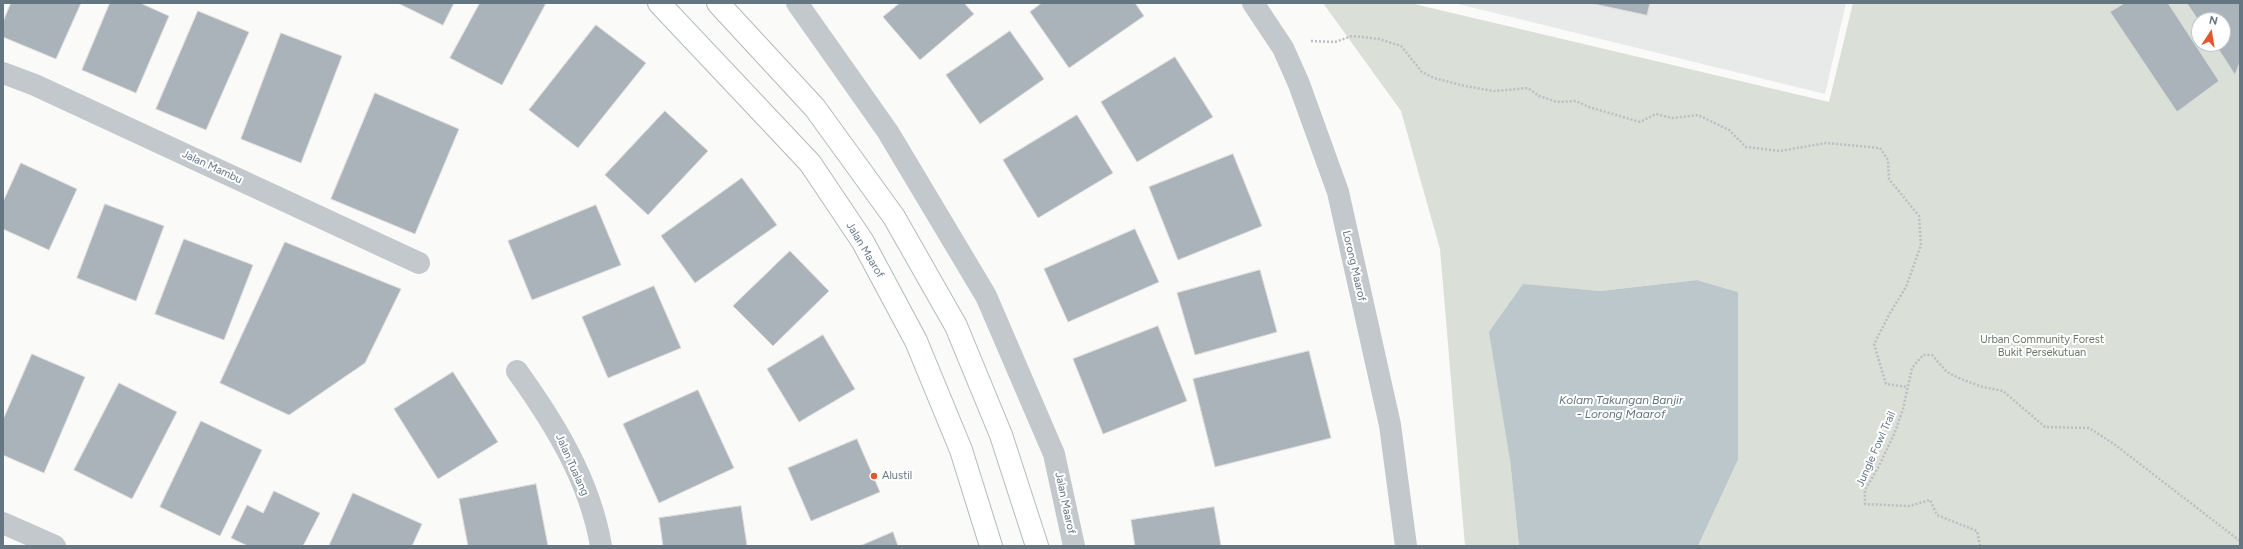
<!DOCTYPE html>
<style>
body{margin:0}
#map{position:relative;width:2243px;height:549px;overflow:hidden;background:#fafaf8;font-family:Figtree,sans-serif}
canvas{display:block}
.frame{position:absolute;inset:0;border:4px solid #657683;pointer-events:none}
.north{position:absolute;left:2191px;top:12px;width:40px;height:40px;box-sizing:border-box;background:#fff;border:1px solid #c1c8cd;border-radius:50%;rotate:12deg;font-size:11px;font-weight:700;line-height:16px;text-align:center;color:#657683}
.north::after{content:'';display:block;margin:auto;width:14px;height:18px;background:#e4572e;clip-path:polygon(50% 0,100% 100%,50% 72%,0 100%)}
</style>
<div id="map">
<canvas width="2243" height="549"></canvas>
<div class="frame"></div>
<div class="north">N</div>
</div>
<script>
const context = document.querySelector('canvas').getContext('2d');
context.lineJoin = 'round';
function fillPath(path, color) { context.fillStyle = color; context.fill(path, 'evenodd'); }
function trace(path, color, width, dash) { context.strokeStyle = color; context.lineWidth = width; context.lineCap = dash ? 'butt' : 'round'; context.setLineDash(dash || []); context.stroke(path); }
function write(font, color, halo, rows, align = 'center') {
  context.font = font + ' Figtree,sans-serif'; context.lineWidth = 4; context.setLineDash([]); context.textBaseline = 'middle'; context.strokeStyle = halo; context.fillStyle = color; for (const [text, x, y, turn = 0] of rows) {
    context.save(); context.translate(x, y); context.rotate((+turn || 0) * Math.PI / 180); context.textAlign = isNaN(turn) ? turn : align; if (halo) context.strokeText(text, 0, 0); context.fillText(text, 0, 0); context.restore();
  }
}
fillPath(new Path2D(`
 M1454 3H1846L1825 94Z`), '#e8e9e9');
fillPath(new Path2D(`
 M1323 3H1410L1829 102 1853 3H2240V546H1698L1738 460V292L1697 280 1600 291 1522 285 1510 460 1519 546H1465L1440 249 1401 111ZM2199 20H2223V44H2199Z`), '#dadfd7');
fillPath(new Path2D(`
 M1697 280 1738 292V460L1698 546H1519L1510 460 1489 332 1523 284 1600 291Z`), '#bbc7cb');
const building = new Path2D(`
 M11 3H81L56 59 3 37V22Z
 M110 3H140L169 16 136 93 82 70Z
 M398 3H454L443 25Z
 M480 3H546L502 85 450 58Z
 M900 3H964L974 14 920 60 883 17Z
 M1042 3H1135L1144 16 1069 68 1030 12Z
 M1590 3H1650L1647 15Z
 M2125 3H2168L2219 81 2177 112 2110 12Z
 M2187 3H2240V62L2235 75 2215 44H2223V20L2199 21Z
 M198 11 249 32 206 130 156 109Z
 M596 25 646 63 578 148 529 110Z
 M1010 31 1044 79 980 124 946 75Z
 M281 33 342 56 301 163 241 139Z
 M1175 57 1213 117 1137 162 1101 102Z
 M375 93 459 129 415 234 331 199Z
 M665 111 708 151 648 215 605 175Z
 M1077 115 1113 173 1038 218 1003 160Z
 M1233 154 1262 226 1178 260 1149 187Z
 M21 163 77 189 49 250 3 229V202Z
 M742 178 777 225 695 283 661 236Z
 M105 204 164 226 136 301 77 278Z
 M596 205 621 265 532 300 508 241Z
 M1135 229 1159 282 1068 322 1044 269Z
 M184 239 253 265 224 340 155 314Z
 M285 242 401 289 365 363 289 415 220 383Z
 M790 251 829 291 773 346 733 306Z
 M1260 270 1277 332 1195 355 1177 293Z
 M654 286 681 348 608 378 582 317Z
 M1158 326 1187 401 1103 434 1073 359Z
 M823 335 855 389 799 422 767 369Z
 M1309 351 1331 438 1215 467 1193 379Z
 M32 354 85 377 44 473 3 455V420Z
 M453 372 498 442 438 479 394 409Z
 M119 383 177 412 132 499 74 470Z
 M698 390 734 468 659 503 623 424Z
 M201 421 262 450 220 536 160 507Z
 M857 439 880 492 811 521 788 468Z
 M536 484 548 546H468L459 499Z
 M274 491 320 513 303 546H248L231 538 247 505 263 513Z
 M353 493 422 524 412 546H329Z
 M741 506 747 546H663L659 518Z
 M1214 507 1221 546H1135L1131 520Z
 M893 532 898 546H860Z`);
fillPath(building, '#aab3b9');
trace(building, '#dcdcda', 1);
const secondary = new Path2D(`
 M659 3 810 163 863 242 916 341 961 450 991 546
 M718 3 815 108 894 217 956 326 1001 435 1037 546`);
trace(secondary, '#b3babf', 24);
trace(new Path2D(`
 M1311 41 1335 42 1352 36 1379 39 1401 46 1422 72 1434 78 1465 86 1494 91 1528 88 1539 96 1557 102 1576 101 1589 107 1640 122 1656 114 1672 118 1698 115 1729 130 1746 147 1780 151 1826 143 1880 148 1888 160 1889 179 1919 216 1921 245 1906 287 1890 313 1874 344 1886 384 1908 387
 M1980 546 1977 531 1937 515 1930 500 1909 506 1865 504V490L1879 466 1895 432 1903 409 1912 368 1923 355H1932L1947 372 1961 379 1983 387 2003 391 2045 427 2089 428 2114 444 2240 541`), '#bbbfc2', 2.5, [2, 2]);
trace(new Path2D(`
 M797 3 888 132 986 296 1054 454 1074 546
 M1253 3 1283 48 1299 84 1338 192 1390 425 1406 546
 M3 73 35 85 419 263
 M517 371C555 424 590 481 601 546
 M3 523 55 546`), '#c3c8cc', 22);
trace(secondary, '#fff', 22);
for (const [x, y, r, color] of [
 [874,476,4,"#e4572e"]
]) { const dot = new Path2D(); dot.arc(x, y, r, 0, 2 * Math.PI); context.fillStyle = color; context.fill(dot); trace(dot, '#fff', 1.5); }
write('11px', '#657683', '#fff', [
 ["Jalan Mambu",212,167,25],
 ["Jalan Maarof",865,250,59],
 ["Lorong Maarof",1354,266,77],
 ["Jungle Fowl Trail",1876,449,-66],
 ["Jalan Tualang",572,465,66],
 ["Jalan Maarof",1065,503,78]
]);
write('11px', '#687a64', '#fff', [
 ["Urban Community Forest",2042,340],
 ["Bukit Persekutuan",2042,353]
]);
write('11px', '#657683', '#fff', [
 ["Alustil",882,476]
], 'left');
write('italic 12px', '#60757c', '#fff', [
 ["Kolam Takungan Banjir",1621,400],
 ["- Lorong Maarof",1621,414]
]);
</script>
